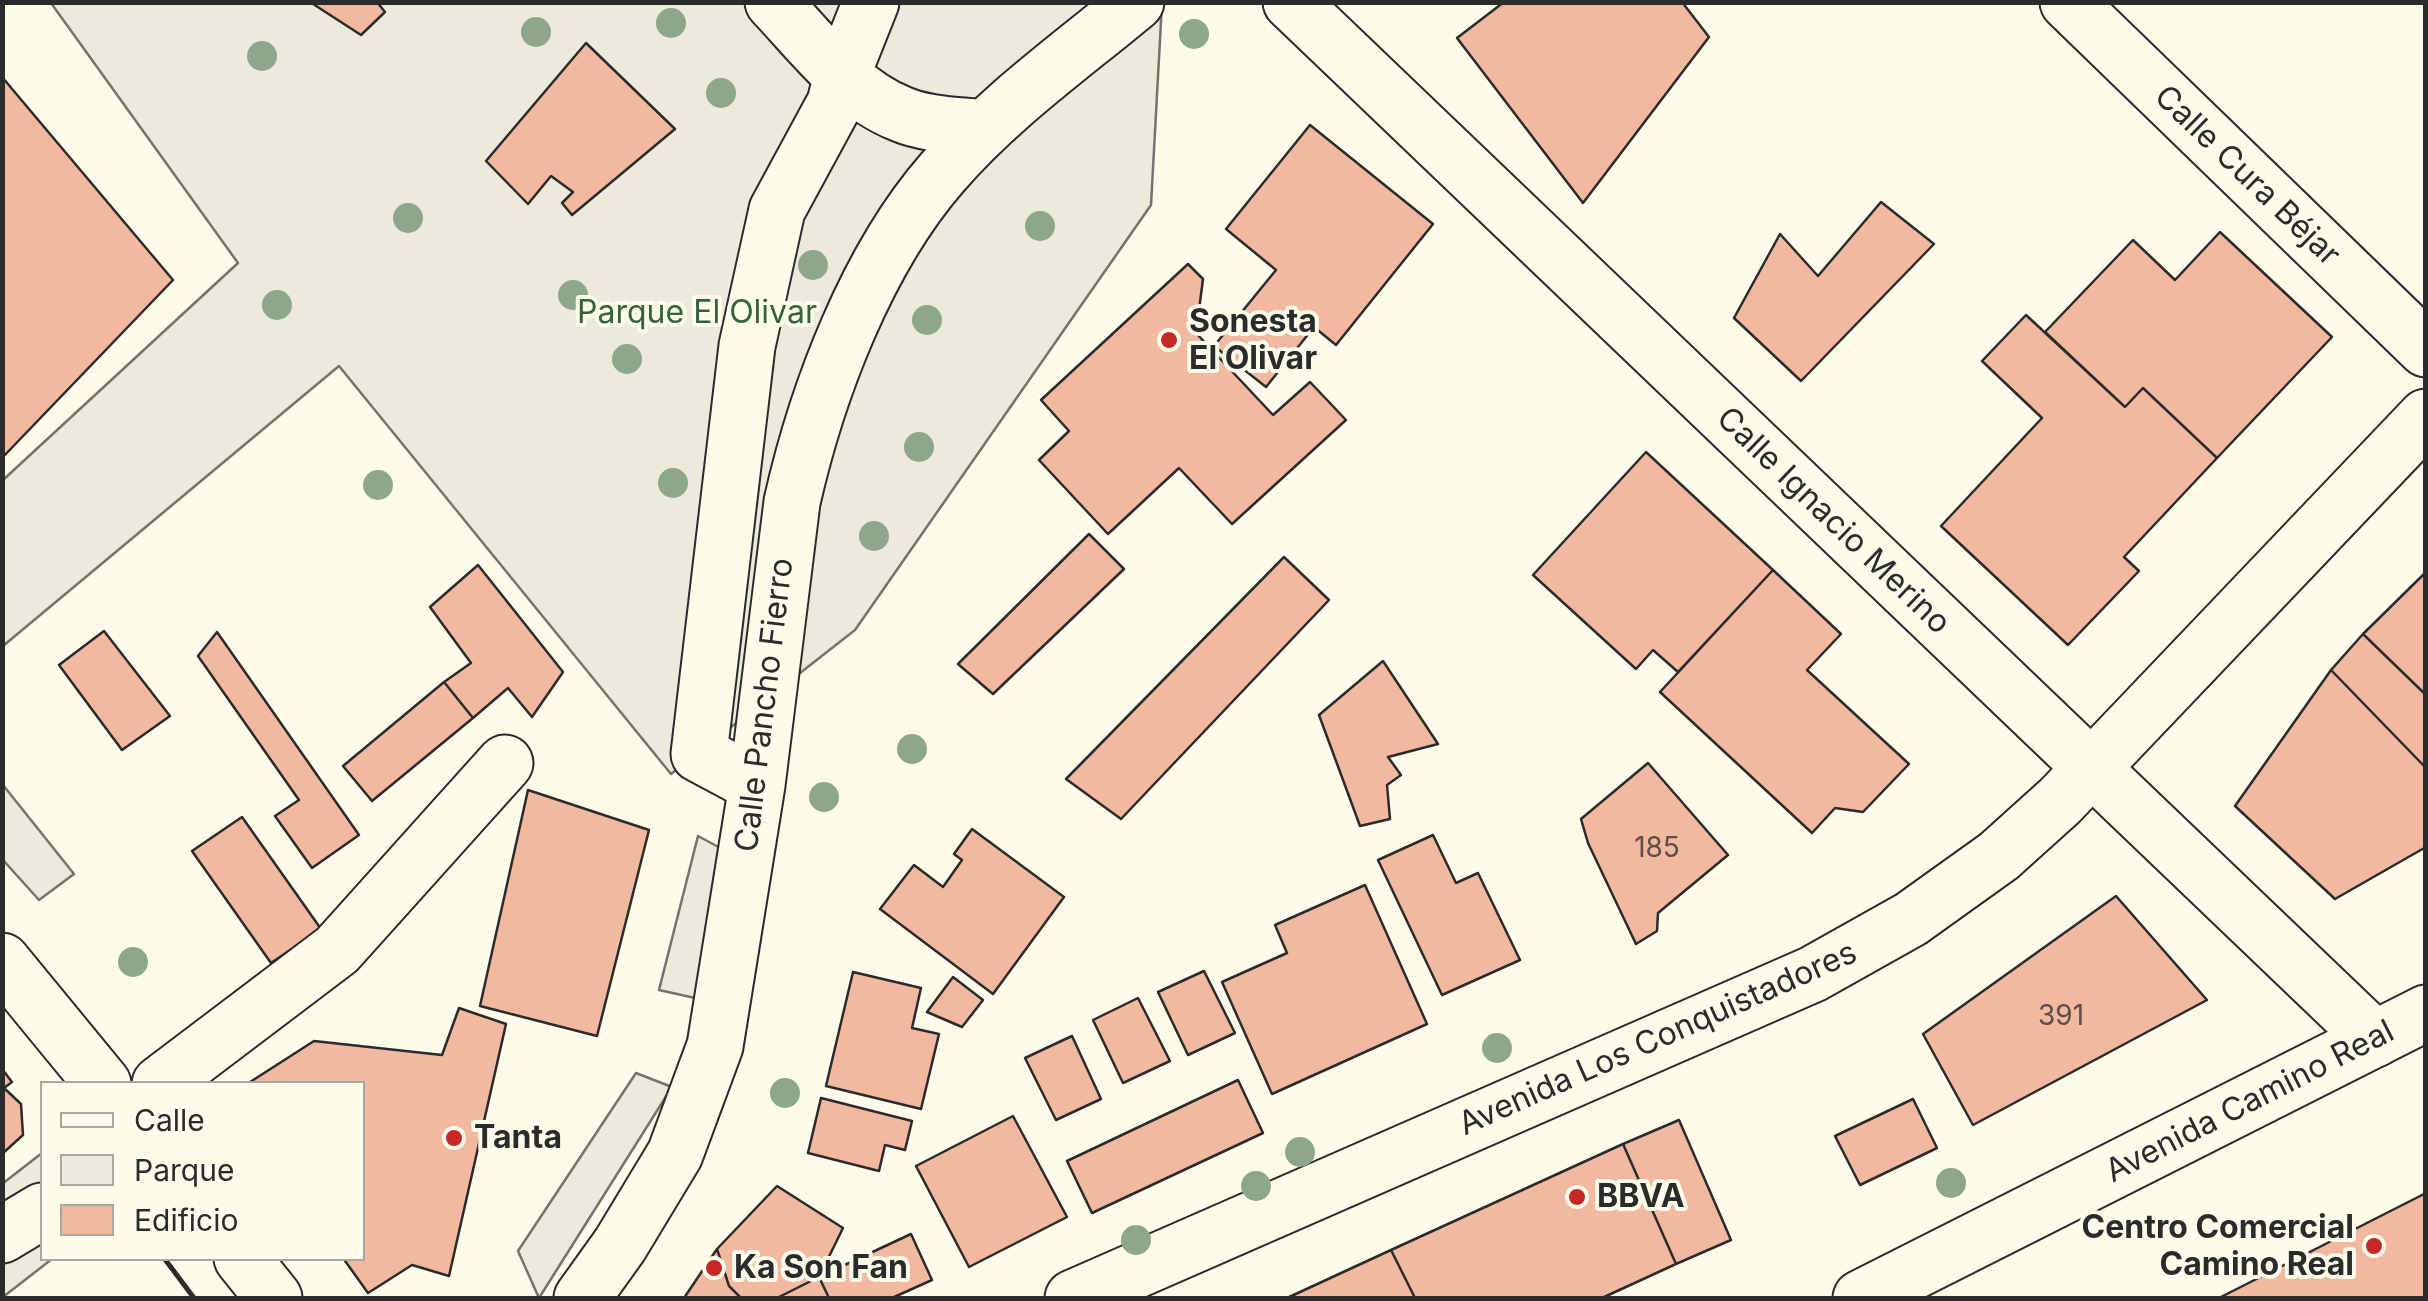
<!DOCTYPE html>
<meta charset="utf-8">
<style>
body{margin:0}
#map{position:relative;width:2428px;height:1301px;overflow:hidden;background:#fdfbea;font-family:Inter,sans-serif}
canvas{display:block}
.frame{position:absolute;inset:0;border:5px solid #2b2b2b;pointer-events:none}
.legend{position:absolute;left:40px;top:1081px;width:325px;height:180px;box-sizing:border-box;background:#fdfbea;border:2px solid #a9a89e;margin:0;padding:12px 18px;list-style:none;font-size:30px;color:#2b2b2b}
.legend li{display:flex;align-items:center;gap:20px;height:50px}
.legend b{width:50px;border:2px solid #a9a89e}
</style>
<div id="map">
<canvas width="2428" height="1301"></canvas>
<div class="frame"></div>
<ul class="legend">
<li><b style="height:12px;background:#fdfbea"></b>Calle</li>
<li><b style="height:28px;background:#ecebdb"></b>Parque</li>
<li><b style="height:28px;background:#f2b8a0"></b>Edificio</li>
</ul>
</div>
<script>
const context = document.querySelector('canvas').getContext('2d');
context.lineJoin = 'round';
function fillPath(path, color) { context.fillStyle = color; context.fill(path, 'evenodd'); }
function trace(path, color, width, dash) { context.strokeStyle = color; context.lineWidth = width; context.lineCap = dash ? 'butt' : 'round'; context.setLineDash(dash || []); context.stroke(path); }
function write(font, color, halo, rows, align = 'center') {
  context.font = font + ' Inter,sans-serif'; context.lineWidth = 8; context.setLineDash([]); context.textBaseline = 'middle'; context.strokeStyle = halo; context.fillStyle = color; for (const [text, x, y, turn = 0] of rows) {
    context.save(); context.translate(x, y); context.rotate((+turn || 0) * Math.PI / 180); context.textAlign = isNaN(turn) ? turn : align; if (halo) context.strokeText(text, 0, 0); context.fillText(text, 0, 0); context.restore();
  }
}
const green = new Path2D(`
 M51 3H1162L1151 205 855 630 671 774 339 366 3 646V480L238 263Z
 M3 785 74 874 39 900 3 860Z`);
fillPath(green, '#ecebdb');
trace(green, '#74746e', 2.5);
const parking = new Path2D(`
 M698 836 726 851 695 998 659 990Z
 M636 1073 672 1087 539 1298 518 1251Z
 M42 1153V1258L52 1259 3 1297 2 1184Z`);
fillPath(parking, '#eceadb');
trace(parking, '#74746e', 2.5);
const building = new Path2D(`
 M310 2H377L385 12 361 35Z
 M1504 2H1682L1709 37 1583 203 1457 38Z
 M586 43 675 129 572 215 562 203 573 192 551 176 528 204 486 161Z
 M2 77 173 280 2 458Z
 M1310 125 1433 224 1336 345 1314 327 1266 387 1214 346 1276 270 1226 229Z
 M1881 202 1934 244 1801 381 1734 318 1780 234 1818 276Z
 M2220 232 2332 337 2217 458 2143 388 2125 407 2045 332 2133 240 2175 280Z
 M1188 264 1203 279 1196 333 1273 415 1310 382 1346 420 1232 524 1179 468 1108 534 1039 460 1069 431 1041 400Z
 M2026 315 2125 407 2143 388 2217 458 2124 557 2139 571 2068 645 1941 526 2042 418 1982 361Z
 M1646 452 1773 570 1678 672 1653 650 1636 669 1533 575Z
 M1089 534 1124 569 993 694 958 664Z
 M1284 557 1329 600 1121 819 1066 779Z
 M478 565 563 672 532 717 508 688 473 718 444 682 471 663 430 607Z
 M1773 570 1841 634 1807 670 1909 764 1863 812 1835 808 1812 833 1660 692Z
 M2426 572V695L2363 634Z
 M104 631 170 716 122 750 59 665Z
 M217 632 359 835 312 868 275 816 299 800 198 656Z
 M2363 634 2426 695V768L2331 670Z
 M1383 661 1438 744 1388 757 1401 775 1387 785 1390 819 1360 826 1319 715Z
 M2331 670 2426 768V847L2335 899 2235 806Z
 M444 682 473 718 372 801 343 766Z
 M1648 763 1728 855 1658 913 1657 931 1636 944 1588 843 1581 819Z
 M528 790 649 830 597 1036 480 1006Z
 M242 817 321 929 271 963 192 851Z
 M972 829 1064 897 993 994 880 909 914 865 943 887 962 860 954 854Z
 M1433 835 1456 883 1478 873 1520 960 1442 995 1378 860Z
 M1365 885 1427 1024 1272 1094 1222 982 1287 953 1275 925Z
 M2116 896 2207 1000 1973 1125 1923 1034Z
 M1204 971 1235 1033 1188 1055 1158 992Z
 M853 972 921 988 912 1028 939 1034 921 1109 826 1086Z
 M953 977 983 1000 962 1027 927 1012Z
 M1138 998 1170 1061 1123 1083 1093 1020Z
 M459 1008 506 1024 449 1276 412 1265 368 1293 343 1258H362V1084H247L314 1041 442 1055Z
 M1072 1036 1101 1099 1056 1120 1025 1058Z
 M2 1069 12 1082 4 1088 21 1104 23 1135 2 1154Z
 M1238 1080 1263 1133 1092 1213 1067 1161Z
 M821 1098 912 1121 905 1150 885 1145 879 1171 808 1153Z
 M1913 1099 1937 1148 1860 1185 1835 1136Z
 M1013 1116 1067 1217 969 1267 916 1166Z
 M1679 1120 1731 1240 1676 1264 1623 1144Z
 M1623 1144 1676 1264 1602 1298H1415L1391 1250Z
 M777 1186 843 1228 819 1277 777 1298H741L729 1286 717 1249Z
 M2426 1193V1298H2219Z
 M911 1234 932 1280 892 1298H829L819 1277Z
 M717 1249 729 1286 741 1298H684Z
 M1391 1250 1415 1298H1287Z
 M819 1277 829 1298H777Z`);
fillPath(building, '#f2b8a0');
trace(building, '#2b2b2b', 2.5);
const minor = new Path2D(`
 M773 2C811 42 848 93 901 114 927 125 958 125 985 128
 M1291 2 2375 1039
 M2068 2 2426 349
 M757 785 699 754 747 346 777 210 835 103 842 75 871 2
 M2 961 103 1084
 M160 1084 337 950 505 763
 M2 1235 42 1211
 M242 1258 274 1298
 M582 1298 620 1245 675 1154 715 1046 757 785 792 502C817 391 867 259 942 173 998 108 1070 57 1136 2`);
const major = new Path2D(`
 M1073 1298 1813 974 1911 919 1999 856 2060 801 2426 417
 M1861 1298 2426 1013`);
trace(minor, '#2b2b2b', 59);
trace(major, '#2b2b2b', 59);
trace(minor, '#fdfbea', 55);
trace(major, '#fdfbea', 55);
trace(new Path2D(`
 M164 1258 194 1298`), '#2b2b2b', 5);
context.fillStyle = '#8ea78a';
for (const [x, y] of [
 [671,23],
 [536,32],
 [1194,34],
 [262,56],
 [721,93],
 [408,218],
 [1040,226],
 [813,265],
 [573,295],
 [277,305],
 [927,320],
 [627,359],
 [919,447],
 [673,483],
 [378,485],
 [874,536],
 [912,749],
 [824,797],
 [133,962],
 [1497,1048],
 [785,1093],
 [1300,1152],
 [1951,1183],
 [1256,1186],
 [1136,1240]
]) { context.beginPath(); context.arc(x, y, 15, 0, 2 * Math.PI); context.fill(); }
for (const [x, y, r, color] of [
 [1169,340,10,"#c62828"],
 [454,1138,10,"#c62828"],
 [1577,1197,10,"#c62828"],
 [2374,1246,10,"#c62828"],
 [714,1268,10,"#c62828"]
]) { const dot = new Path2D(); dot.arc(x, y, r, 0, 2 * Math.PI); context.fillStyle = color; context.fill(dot); trace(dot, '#fdfbea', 4); }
write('28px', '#5d4e48', null, [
 ["185",1657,849],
 ["391",2061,1017]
]);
write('32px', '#2b2b2b', '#fdfbea', [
 ["Calle Cura Béjar",2247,176,44],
 ["Calle Ignacio Merino",1833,521,44],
 ["Calle Pancho Fierro",765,705,-83],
 ["Avenida Los Conquistadores",1658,1039,-24],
 ["Avenida Camino Real",2250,1102,-27]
]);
write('32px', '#34623c', '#fdfbea', [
 ["Parque El Olivar",697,313]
]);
write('bold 32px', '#2b2b2b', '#fdfbea', [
 ["Sonesta",1189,322],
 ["El Olivar",1189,359],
 ["Tanta",474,1138],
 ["BBVA",1597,1197],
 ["Centro Comercial",2354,1228,"right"],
 ["Camino Real",2354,1265,"right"],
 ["Ka Son Fan",734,1268]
], 'left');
</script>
